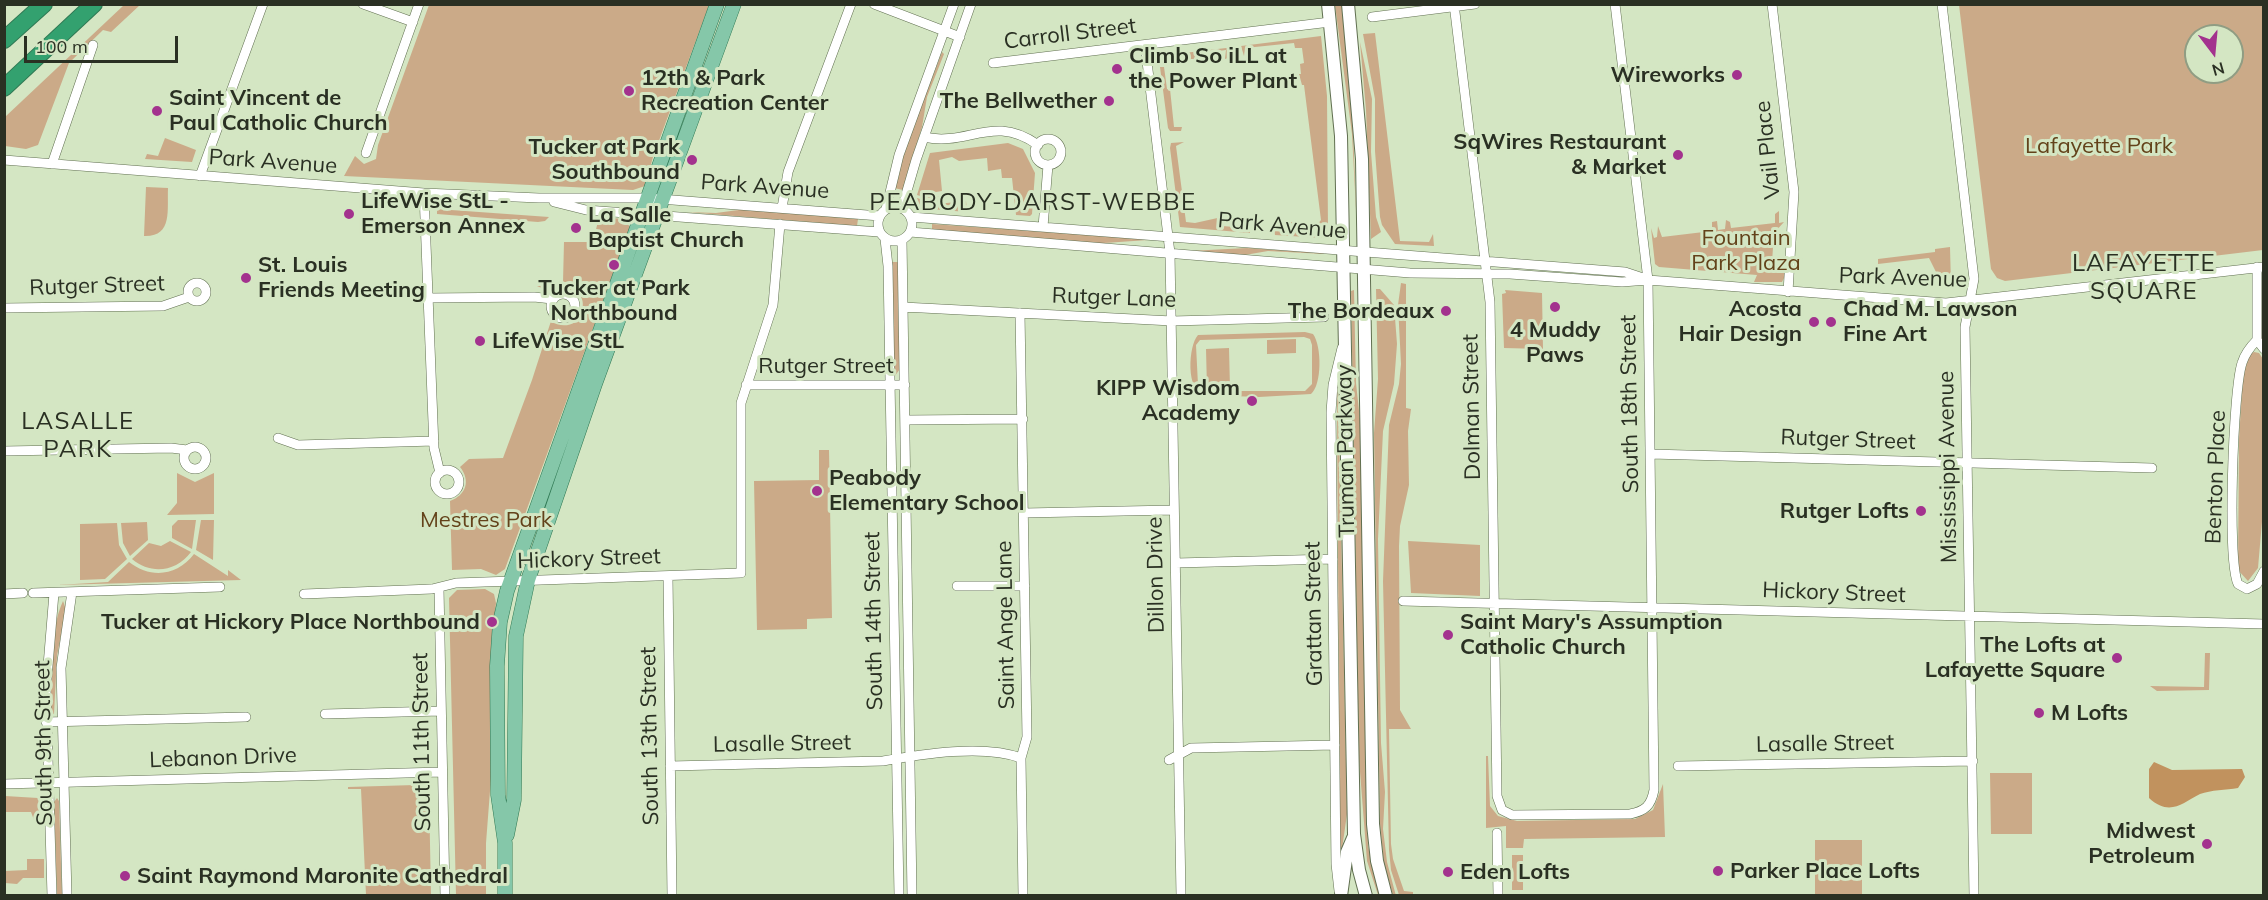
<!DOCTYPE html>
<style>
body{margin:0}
#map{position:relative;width:2268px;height:900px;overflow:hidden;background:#d4e6c3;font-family:Mulish,sans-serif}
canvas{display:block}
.frame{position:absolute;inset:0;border:6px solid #2a3023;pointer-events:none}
.north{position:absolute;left:2184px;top:24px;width:60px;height:60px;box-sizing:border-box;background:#d4e6c3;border:2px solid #909d83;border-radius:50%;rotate:164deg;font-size:16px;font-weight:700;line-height:24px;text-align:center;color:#2a3023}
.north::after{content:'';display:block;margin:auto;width:21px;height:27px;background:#a3328e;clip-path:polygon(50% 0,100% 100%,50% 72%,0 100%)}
.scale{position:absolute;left:24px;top:36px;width:154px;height:27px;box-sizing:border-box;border:3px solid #2a3023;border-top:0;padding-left:8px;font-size:18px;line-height:21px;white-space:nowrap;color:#2a3023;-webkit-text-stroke:4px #d4e6c3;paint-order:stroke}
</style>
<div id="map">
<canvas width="2268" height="900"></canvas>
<div class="frame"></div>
<div class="north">N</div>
<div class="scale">100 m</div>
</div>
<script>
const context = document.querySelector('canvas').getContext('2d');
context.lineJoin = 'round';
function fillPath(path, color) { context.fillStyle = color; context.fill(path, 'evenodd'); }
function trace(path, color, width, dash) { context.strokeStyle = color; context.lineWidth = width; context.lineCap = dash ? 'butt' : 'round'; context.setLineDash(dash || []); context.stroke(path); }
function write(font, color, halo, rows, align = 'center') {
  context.font = font + ' Mulish,sans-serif'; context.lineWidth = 6; context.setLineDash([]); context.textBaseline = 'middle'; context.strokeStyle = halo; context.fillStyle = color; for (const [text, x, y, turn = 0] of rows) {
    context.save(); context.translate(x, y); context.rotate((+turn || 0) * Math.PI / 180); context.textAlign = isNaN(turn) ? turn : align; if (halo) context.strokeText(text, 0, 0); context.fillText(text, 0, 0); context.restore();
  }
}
fillPath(new Path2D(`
 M124 5H140L111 32 103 30 69 63 38 145 26 149 5 146V117Z
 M429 5H709L653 157 645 186 633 190 344 176 355 156 364 164 376 159 378 145Z
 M1335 5H1342L1351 82 1357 229 1352 134Z
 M1959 5H2263V250L2005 281 1997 278 1991 269ZM2196 36H2232V72H2196Z
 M1375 33 1400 241 1429 242 1433 234 1434 246 1395 244 1382 225 1380 217 1375 151V99L1363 34Z
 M1321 36 1327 96 1328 231 1322 238 1275 235 1273 219 1316 226 1321 220 1304 85H1302L1299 74H1301L1300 64 1304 63 1302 48H1295L1294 43 1245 48 1244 56 1241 46Z
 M1360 42 1372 99 1371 152 1376 217 1381 232 1371 239 1366 110Z
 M1226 48H1229L1228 58 1225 59 1226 50 1204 53 1203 59H1185L1160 64 1159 56Z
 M942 52 944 54 927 97 922 127 903 190 894 188 904 152Z
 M1160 67H1164L1167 89H1170L1174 127H1182L1181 131H1170L1168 128Z
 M165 138 196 150 192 162 145 159 147 154 158 156Z
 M1184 142 1176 146 1186 222 1195 223 1222 217 1223 226 1244 228 1245 220 1248 219 1250 233 1180 227 1170 148 1171 143Z
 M1008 143 1023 149 1035 173 1032 214 1030 216 1016 215 1012 178H1002L1001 169 988 171 987 158 959 161 952 157 939 160 942 191 936 192 934 195 940 197V202L917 195 930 153Z
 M146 187 168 188C167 210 173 237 144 236Z
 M917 198 937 204 966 201 967 212 918 208Z
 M437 209 549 217 545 221 538 222 437 214Z
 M746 209 858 219 857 226 686 212 716 213Z
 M1779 211V223L1784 222 1774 233 1772 262 1775 266 1786 260 1785 276 1782 282H1754L1757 275 1659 267 1655 264 1651 228 1654 238 1657 237 1658 226 1662 237 1712 231V222L1717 221 1718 230 1725 229 1726 220 1730 222 1731 228 1775 223V214Z
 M599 217 624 219 630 227 505 569 496 575 481 569 452 570 450 501C466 495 471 481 460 467L469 459 503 458 532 380 551 321C561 329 579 326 582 312 590 279 547 293 537 286L583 285V282H563L564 242H593Z
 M932 224 1147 239 1148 240 1090 244 932 232Z
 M1950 247 1951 285 1942 284 1929 258 1878 264V259L1935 252V249Z
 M1247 248 1324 253V254L1268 251 1239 256 1189 251Z
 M892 262H899L900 369 894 377Z
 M1401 283 1406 284V408L1411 409 1408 431 1409 485 1400 526 1399 546 1400 710 1411 729H1389L1391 844 1393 859 1404 891 1413 892V896L1399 895 1391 870 1389 850 1383 581 1389 425 1399 384 1401 364 1398 305Z
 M1376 289H1380L1394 305 1397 344 1394 384 1383 431 1378 539 1381 743 1385 792 1383 829 1387 862 1396 896 1393 895 1384 864 1380 824 1374 433 1378 379Z
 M1354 290 1356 383 1361 429 1368 846 1380 896 1378 895 1367 861 1359 759 1351 291Z
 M1505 290 1542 293 1543 349 1504 348 1502 294 1506 293Z
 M1305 332 1313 334C1322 346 1322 385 1311 394L1259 397 1204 395C1186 392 1188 346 1198 335ZM1304 337 1310 339 1312 345V384L1305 391H1205L1198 385 1196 345 1200 340Z
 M1296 339V353L1267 354V340Z
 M1229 348 1230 388 1207 389 1206 349Z
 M2254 352 2259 353 2263 359V510L2258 568 2248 581 2238 570 2239 438 2243 375 2250 354Z
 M1338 382 1347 814 1340 863 1337 409Z
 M819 450H829L832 618 807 619V629L757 630 754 481 819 480Z
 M177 473 195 482 214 473V514L167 515 177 503Z
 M178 520H196L192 549 172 538V526Z
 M201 520H214L213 560 196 550Z
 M147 522 148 540 130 556 123 543 121 523Z
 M117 523 119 545 127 559 105 579 80 580V524Z
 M170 541 191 552C176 572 151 575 132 559L149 543 161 546Z
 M1408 541 1480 545V596L1411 593Z
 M194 554 228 576V570L241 580 57 585 108 582 129 562C151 579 177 576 194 554Z
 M485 589 494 594 496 603 491 659V778L486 843V895H456L449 598 457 590Z
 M63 601 66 609 57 656 54 714 51 713C50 679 49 632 63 601Z
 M2205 653H2210L2209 690 2157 691 2150 686 2204 687Z
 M1486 756H1488L1490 806 1498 816 1517 821 1635 819 1653 810 1663 784 1665 837 1524 839 1523 848H1506V826L1486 828Z
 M1990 773H2032V834H1991Z
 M415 785 426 787 429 793 431 895H366L361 789H348V787Z
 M5 796 38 798 42 820H34L31 812H5Z
 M57 798 59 801 62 895H57L54 802Z
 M1815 840H1862V895H1815Z
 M1512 855H1523V890H1512Z
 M27 859H44V878H23L17 884 5 883V871L27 870Z`), '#cbaa88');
fillPath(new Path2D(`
 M2154 762 2172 770 2242 769 2245 777 2238 788C2226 790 2211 790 2200 794 2182 803 2170 817 2149 798V769Z`), '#c1925e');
const street = new Path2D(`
 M363 4 413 22
 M874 4 960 37
 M1454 4 1490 302 1497 796 1502 810 1512 815 1630 814C1645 811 1651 806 1654 790L1648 280 1615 4
 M1772 4 1794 192 1788 292
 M1942 4 1974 279 1965 327 1974 896
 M1372 17 1475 4
 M1145 45 1170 253 1181 896
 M993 63 1330 22
 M924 137C968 147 993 113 1038 145
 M1035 152a13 13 0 1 1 26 0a13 13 0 1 1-26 0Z
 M366 153 419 4
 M4 160 424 193 539 198H647L880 216
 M52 164 93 45
 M200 176 263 4
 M424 193 434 448 440 473
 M554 202 586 210 879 232
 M878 224a17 17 0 1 1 34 0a17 17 0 1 1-34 0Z
 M782 208 788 172 851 4
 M902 208 916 160 971 4
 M886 209 899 155 954 4
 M911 217 1625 272 1646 279
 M1043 227 1048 165
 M910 232 1410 273 1510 274 1622 282 1648 280 1946 303 2264 267
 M885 239 888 266 899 896
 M902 240 912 896
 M2257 267V340L2264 349
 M188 292a9 9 0 1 1 18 0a9 9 0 1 1-18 0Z
 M551 306a12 12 0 1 1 24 0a12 12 0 1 1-24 0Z
 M428 298 534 297 552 299
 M903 307 1172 321 1324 317
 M4 308 163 306 189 297
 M1020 313 1027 737 1021 758 1023 896
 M2257 340C2250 347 2245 353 2242 363 2233 390 2227 560 2238 584L2247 589 2257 584 2264 571
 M746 385H905
 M906 420 1023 419
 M278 438 298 445 434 441
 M184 458a11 11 0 1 1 22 0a11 11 0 1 1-22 0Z
 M4 451 171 448 187 450
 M1651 454 2152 468
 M435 482a12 12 0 1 1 24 0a12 12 0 1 1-24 0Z
 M1024 513 1174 510
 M1176 563 1333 559
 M668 576 672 896
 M957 586H1025
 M439 588 445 896
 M33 593 220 587
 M4 594 23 593
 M304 594 432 589 456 583 741 573V403L773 305 780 224
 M1403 601 2264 624
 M325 714 441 711
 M46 722 246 717
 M1169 760 1191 748 1335 745
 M670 766 883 761C922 754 984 744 1021 758
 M1678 766 1973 761
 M4 784 442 772
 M1497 833 1498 896
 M1339 891 1336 864 1331 412 1333 385 1342 348
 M52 896 46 690 54 593
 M67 896 61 668 72 592`);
const secondary = new Path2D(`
 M1328 4 1341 136 1354 834 1359 870 1366 896
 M1348 4 1362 159 1373 824 1377 861 1386 896
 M1341 896 1347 852 1353 838`);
const primary = new Path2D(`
 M507 835 514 800 516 636 528 580 595 384 734 4
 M505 896V843L498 795 497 666 500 622 507 591 717 4`);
const highway = new Path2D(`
 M4 40 44 4
 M4 88 94 4`);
trace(street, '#617051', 10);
trace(secondary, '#617051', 14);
trace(primary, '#307954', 15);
trace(highway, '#307954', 18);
trace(street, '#fff', 9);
trace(secondary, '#fff', 12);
trace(primary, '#85c7a9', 14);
trace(highway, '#33a16f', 16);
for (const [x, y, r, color] of [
 [1117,69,6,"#a3328e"],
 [1737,75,6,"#a3328e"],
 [629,91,6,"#a3328e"],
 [1109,101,6,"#a3328e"],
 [157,111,6,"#a3328e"],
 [1678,155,6,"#a3328e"],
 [692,160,6,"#a3328e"],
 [349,214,6,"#a3328e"],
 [576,228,6,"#a3328e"],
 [614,265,6,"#a3328e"],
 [246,278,6,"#a3328e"],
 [1555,307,6,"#a3328e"],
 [1446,311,6,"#a3328e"],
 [1814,322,6,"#a3328e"],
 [1831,322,6,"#a3328e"],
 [480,341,6,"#a3328e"],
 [1252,401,6,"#a3328e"],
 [817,491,6,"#a3328e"],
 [1921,511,6,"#a3328e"],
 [492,622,6,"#a3328e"],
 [1448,635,6,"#a3328e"],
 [2117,658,6,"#a3328e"],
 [2039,713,6,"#a3328e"],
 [2207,844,6,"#a3328e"],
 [1718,871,6,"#a3328e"],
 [1448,872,6,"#a3328e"],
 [125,876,6,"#a3328e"]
]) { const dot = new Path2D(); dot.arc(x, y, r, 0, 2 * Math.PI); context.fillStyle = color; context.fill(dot); trace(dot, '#d4e6c3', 2); }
write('22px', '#2a3023', '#d4e6c3', [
 ["Carroll Street",1070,34,-7],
 ["Vail Place",1768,150,-96],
 ["Park Avenue",273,162,4],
 ["Park Avenue",765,187,4],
 ["Park Avenue",1282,226,5],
 ["Park Avenue",1903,278,2],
 ["Rutger Street",97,286,-2],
 ["Rutger Lane",1114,298,2],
 ["Rutger Street",826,366],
 ["South 18th Street",1630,404,-91],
 ["Dolman Street",1472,407,-91],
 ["Rutger Street",1848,440,2],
 ["Truman Parkway",1346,451,-91],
 ["Mississippi Avenue",1948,467,-91],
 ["Benton Place",2216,477,-88],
 ["Hickory Street",589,559,-2],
 ["Dillon Drive",1156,575,-91],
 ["Hickory Street",1834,593,2],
 ["Grattan Street",1314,614,-91],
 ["South 14th Street",874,621,-91],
 ["Saint Ange Lane",1006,625,-91],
 ["South 13th Street",650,736,-91],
 ["South 11th Street",422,742,-91],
 ["South 9th Street",44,743,-91],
 ["Lasalle Street",782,744,-1],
 ["Lasalle Street",1825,744,-1],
 ["Lebanon Drive",223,758,-2]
]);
write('bold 22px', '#2a3023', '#d4e6c3', [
 ["Climb So iLL at",1129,56],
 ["the Power Plant",1129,81],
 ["Wireworks",1725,75,"right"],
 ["12th & Park",641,78],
 ["Recreation Center",641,103],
 ["Saint Vincent de",169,98],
 ["Paul Catholic Church",169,123],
 ["The Bellwether",1097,101,"right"],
 ["SqWires Restaurant",1666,142,"right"],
 ["& Market",1666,167,"right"],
 ["Tucker at Park",680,147,"right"],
 ["Southbound",680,172,"right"],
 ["LifeWise StL -",361,201],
 ["Emerson Annex",361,226],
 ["La Salle",588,215],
 ["Baptist Church",588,240],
 ["St. Louis",258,265],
 ["Friends Meeting",258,290],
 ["Tucker at Park",614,288,"center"],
 ["Northbound",614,313,"center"],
 ["Acosta",1802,309,"right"],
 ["Hair Design",1802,334,"right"],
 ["Chad M. Lawson",1843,309],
 ["Fine Art",1843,334],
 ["The Bordeaux",1434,311,"right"],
 ["4 Muddy",1555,330,"center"],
 ["Paws",1555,355,"center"],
 ["LifeWise StL",492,341],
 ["KIPP Wisdom",1240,388,"right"],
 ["Academy",1240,413,"right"],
 ["Peabody",829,478],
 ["Elementary School",829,503],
 ["Rutger Lofts",1909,511,"right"],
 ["Tucker at Hickory Place Northbound",480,622,"right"],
 ["Saint Mary's Assumption",1460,622],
 ["Catholic Church",1460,647],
 ["The Lofts at",2105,645,"right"],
 ["Lafayette Square",2105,670,"right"],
 ["M Lofts",2051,713],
 ["Midwest",2195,831,"right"],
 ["Petroleum",2195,856,"right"],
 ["Parker Place Lofts",1730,871],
 ["Eden Lofts",1460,872],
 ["Saint Raymond Maronite Cathedral",137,876]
], 'left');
write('22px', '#63421a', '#d4e6c3', [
 ["Lafayette Park",2099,146],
 ["Fountain",1746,238],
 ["Park Plaza",1746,263],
 ["Mestres Park",486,520]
]);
context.letterSpacing = '1.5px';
write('24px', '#2a3023', '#d4e6c3', [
 ["PEABODY-DARST-WEBBE",1033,203],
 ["LAFAYETTE",2144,264],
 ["SQUARE",2144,292],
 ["LASALLE",78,422],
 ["PARK",78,450]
]);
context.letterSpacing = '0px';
</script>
